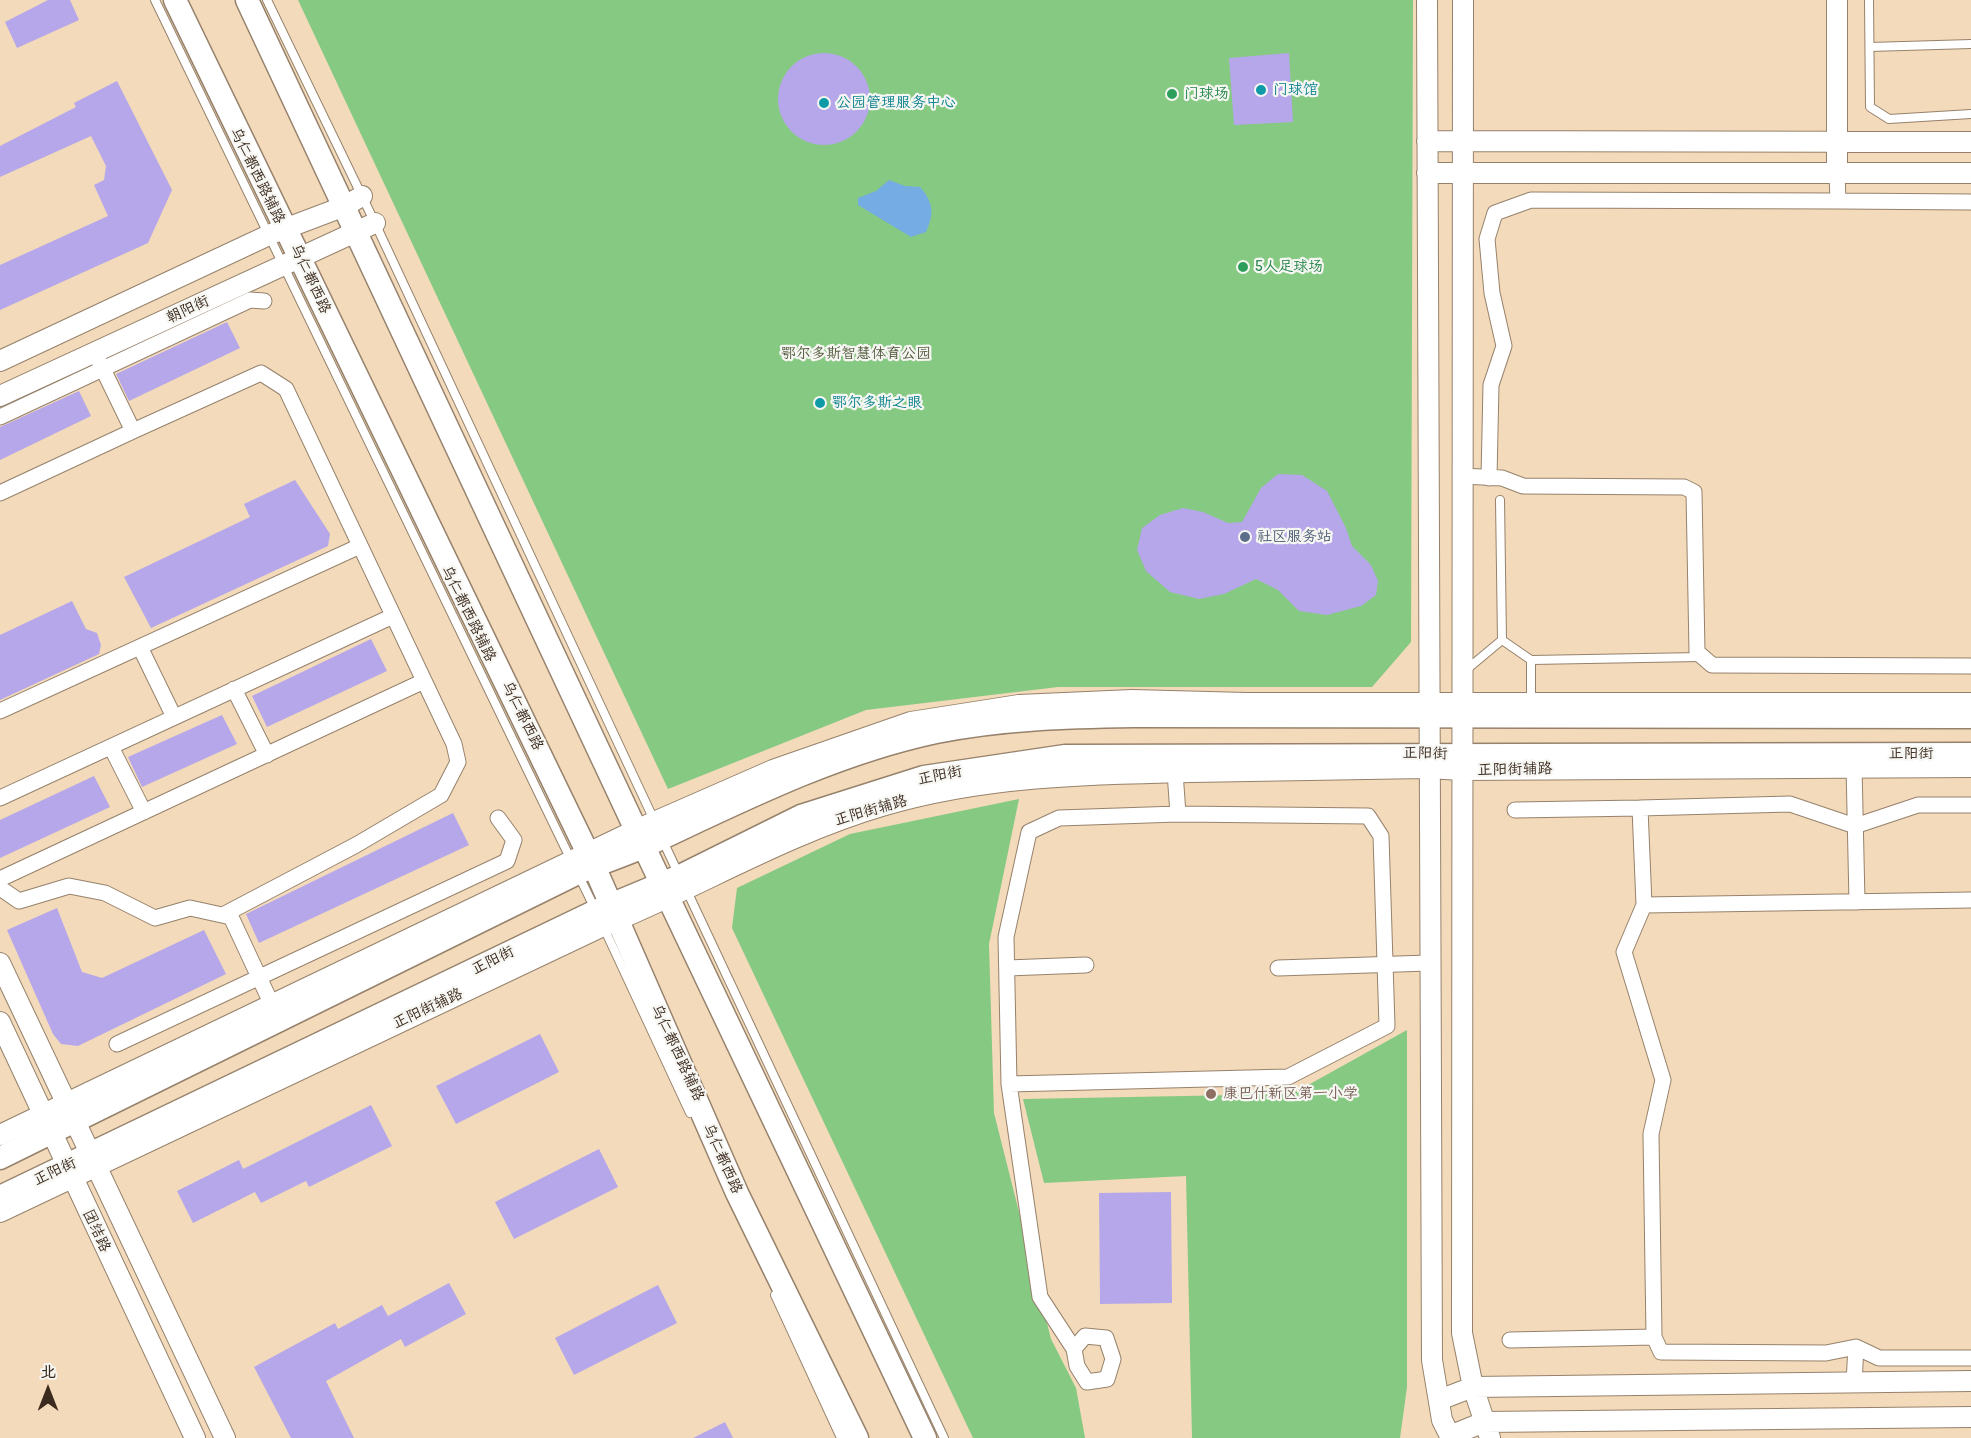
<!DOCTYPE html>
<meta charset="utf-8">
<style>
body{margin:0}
#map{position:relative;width:1971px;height:1438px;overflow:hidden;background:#f2daba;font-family:Pangolin,"LXGW WenKai TC",sans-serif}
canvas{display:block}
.north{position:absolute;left:18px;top:1360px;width:60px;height:60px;-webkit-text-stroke:4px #f6f6f2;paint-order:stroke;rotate:0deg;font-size:16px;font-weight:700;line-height:24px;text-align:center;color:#3b2a1e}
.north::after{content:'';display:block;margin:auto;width:21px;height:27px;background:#3b2a1e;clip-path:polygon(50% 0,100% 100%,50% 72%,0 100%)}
</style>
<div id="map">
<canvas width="1971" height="1438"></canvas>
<div class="north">北</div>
</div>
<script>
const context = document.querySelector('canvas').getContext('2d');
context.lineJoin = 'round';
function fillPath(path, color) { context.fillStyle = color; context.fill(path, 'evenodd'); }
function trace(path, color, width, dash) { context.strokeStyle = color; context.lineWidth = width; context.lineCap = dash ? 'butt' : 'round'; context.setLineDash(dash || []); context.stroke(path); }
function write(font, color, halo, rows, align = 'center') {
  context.font = font + ' Pangolin,"LXGW WenKai TC",sans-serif'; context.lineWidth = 4.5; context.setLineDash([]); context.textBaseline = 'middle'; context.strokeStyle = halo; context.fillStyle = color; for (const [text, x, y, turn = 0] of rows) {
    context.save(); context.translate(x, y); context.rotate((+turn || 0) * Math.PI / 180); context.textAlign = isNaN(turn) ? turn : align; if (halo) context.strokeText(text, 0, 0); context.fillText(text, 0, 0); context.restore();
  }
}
fillPath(new Path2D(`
 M298 0H1413L1411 642 1372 687H1058L866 710 668 789Z
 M1019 799 989 944 994 1113 1051 1339 1076 1388 1085 1438H973L732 928 737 888 850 834Z
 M1407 1030V1387L1400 1438H1192L1186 1176 1044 1183 1023 1099 1292 1094Z`), '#86c982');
fillPath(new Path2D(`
 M889 180 905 186 920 187C934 203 934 214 926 232L911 237 858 205V198L876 191Z`), '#75ace3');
fillPath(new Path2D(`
 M48 0H70L79 20 17 48 5 22Z
 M778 99a46 46 0 1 1 92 0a46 46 0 1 1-92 0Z
 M1289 53 1293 122 1234 125 1229 58Z
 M117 81 172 190 148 243 0 310V265L108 216 94 185 104 180 106 166 91 136 0 177V146L76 107 74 103Z
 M227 322 240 348 129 401 116 374Z
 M79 391 91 416 0 460V427Z
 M1278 474 1302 475 1327 491 1346 528 1352 546 1371 565 1378 581 1376 595 1361 606 1327 615 1299 611 1278 590 1256 579 1224 594 1199 599 1170 592 1146 571 1137 550 1142 528 1160 515 1183 508 1203 512 1228 523 1242 522 1261 488Z
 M295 480 330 534 328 546 151 628 124 577 250 517 244 504Z
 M72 601 86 629 97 633 101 645 99 654 0 700V635Z
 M371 639 387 671 267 727 252 696Z
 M222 715 237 744 142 787 128 757Z
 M94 776 110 807 0 858V820Z
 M453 813 469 845 259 943 246 914Z
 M57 908 82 972 102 978 204 930 226 974 78 1046 61 1044 53 1034 7 930Z
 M540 1034 559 1072 456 1124 436 1086Z
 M371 1105 392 1146 309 1187 306 1181 261 1203 255 1192 193 1223 177 1191 239 1160 243 1169Z
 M599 1149 618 1187 514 1239 495 1202Z
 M1171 1192 1172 1303 1100 1304 1099 1193Z
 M449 1283 466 1314 405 1347 401 1339 326 1381 354 1438H291L254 1367 335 1323 338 1329 382 1305 388 1316Z
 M658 1285 677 1323 574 1375 555 1338Z
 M725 1422 733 1438H693Z`), '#b5a7e9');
const service = new Path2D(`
 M155 0 571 860
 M267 0 375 223 654 820
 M1869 0 1870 107 1889 119 1971 114
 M1870 47 1971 44
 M1500 500 1502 640 1531 660V701
 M1531 660 1700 657
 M1466 670 1502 640
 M662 839 679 875
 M579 876 595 909
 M687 891 944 1438
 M604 928 690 1113
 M775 1295 841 1438`);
const minor = new Path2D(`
 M1837 173 1838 201 1971 202
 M0 417 250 300 264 301
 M133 431 261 373 286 389 454 744 458 762 441 795 356 845 223 915
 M1462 476 1502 478 1523 486 1684 487 1694 492 1697 652 1712 665 1971 666
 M1489 478 1491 385 1504 346 1492 293 1487 239 1495 213 1531 200 1838 201
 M0 493 133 431 99 361
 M140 647 174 717
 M234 689 267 755
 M0 711 360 546
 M111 747 144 812
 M1854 766 1857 902
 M0 798 393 616
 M1640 808 1790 804 1855 826 1918 805H1971
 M1515 810 1640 808 1644 905
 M0 879 424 681
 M0 888 19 901 69 886 105 893 155 918 190 908 231 917 272 1005
 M1971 900 1644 905 1624 952 1663 1080 1651 1134 1654 1337 1661 1352 1826 1353 1856 1347 1879 1358H1971
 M1007 968 1086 965
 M1278 968 1429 963
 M117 1044 507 861 514 840 498 818
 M1009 1084 1288 1077 1387 1026 1381 836 1368 816 1178 814
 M1510 1340 1654 1337
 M1074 1349 1085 1336 1106 1338 1113 1359 1107 1379 1087 1382 1077 1366 1074 1349 1040 1297 1009 1084 1006 937 1029 832 1059 818 1178 814 1175 772
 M1854 1382 1856 1347`);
const tertiary = new Path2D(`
 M1427 0 1432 1360 1442 1420 1451 1438
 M1463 0 1462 1333 1473 1387 1490 1438
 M1427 141 1971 142
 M1427 173H1971
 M1837 173V0
 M0 361 271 234 345 206 362 196
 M0 396 375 223
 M0 963 225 1438
 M0 1022 195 1438
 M0 1135 636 830 773 770 911 722 1019 705 1132 700 1246 703H1971
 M0 1212 603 926C697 888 784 835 882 806 982 776 1088 774 1192 772 1270 771 1349 769 1428 768L1462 770 1971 767
 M1439 1400 1473 1387 1971 1381
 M1450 1436 1484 1422 1971 1417`);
const secondary = new Path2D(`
 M175 0 594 866 737 1193 857 1438
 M247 0 636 830 925 1438
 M0 1158 578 873C600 863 623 856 645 846 739 802 833 754 936 732 1001 719 1067 717 1134 716L1971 717
 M0 1197 596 911 680 876 801 816 924 777 1065 756 1971 754`);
trace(service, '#96826c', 10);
trace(minor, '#96826c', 17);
trace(tertiary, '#96826c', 22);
trace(secondary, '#96826c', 25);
trace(service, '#fff', 8);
trace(minor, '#fff', 15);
trace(tertiary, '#fff', 20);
trace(secondary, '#fff', 22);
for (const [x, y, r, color] of [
 [1261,90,6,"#0f9aa8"],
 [1172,94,6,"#2e9e5b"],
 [824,103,6,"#0f9aa8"],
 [1243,267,6,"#2e9e5b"],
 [820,403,6,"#0f9aa8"],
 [1245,537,6,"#5c6f8a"],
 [1211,1094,6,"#8d6e63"]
]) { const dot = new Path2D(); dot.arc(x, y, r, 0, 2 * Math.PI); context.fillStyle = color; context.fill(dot); trace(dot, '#f6f6f2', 2); }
write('15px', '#0d838f', '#f6f6f2', [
 ["门球馆",1273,90],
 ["公园管理服务中心",836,103],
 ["鄂尔多斯之眼",832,403]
], 'left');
write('15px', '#27864d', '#f6f6f2', [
 ["门球场",1184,94],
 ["5人足球场",1255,267]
], 'left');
write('15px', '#3b2a1e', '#f6f6f2', [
 ["乌仁都西路辅路",257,176,64],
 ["乌仁都西路",310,279,65],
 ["朝阳街",188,310,-25],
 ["乌仁都西路辅路",468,614,64],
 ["乌仁都西路",522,716,64],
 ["正阳街",1425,754,1],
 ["正阳街",1911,754],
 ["正阳街辅路",1515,770,-1],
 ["正阳街",940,776,-11],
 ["正阳街辅路",871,811,-16],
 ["正阳街",493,961,-26],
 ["正阳街辅路",428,1009,-25],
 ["乌仁都西路辅路",677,1053,65],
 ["乌仁都西路",722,1159,66],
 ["正阳街",55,1172,-25],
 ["团结路",96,1231,65]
]);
write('15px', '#525a3c', '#f6f6f2', [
 ["鄂尔多斯智慧体育公园",856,354]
]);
write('15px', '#4e5e75', '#f6f6f2', [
 ["社区服务站",1257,537]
], 'left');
write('15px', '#785e54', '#f6f6f2', [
 ["康巴什新区第一小学",1223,1094]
], 'left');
</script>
